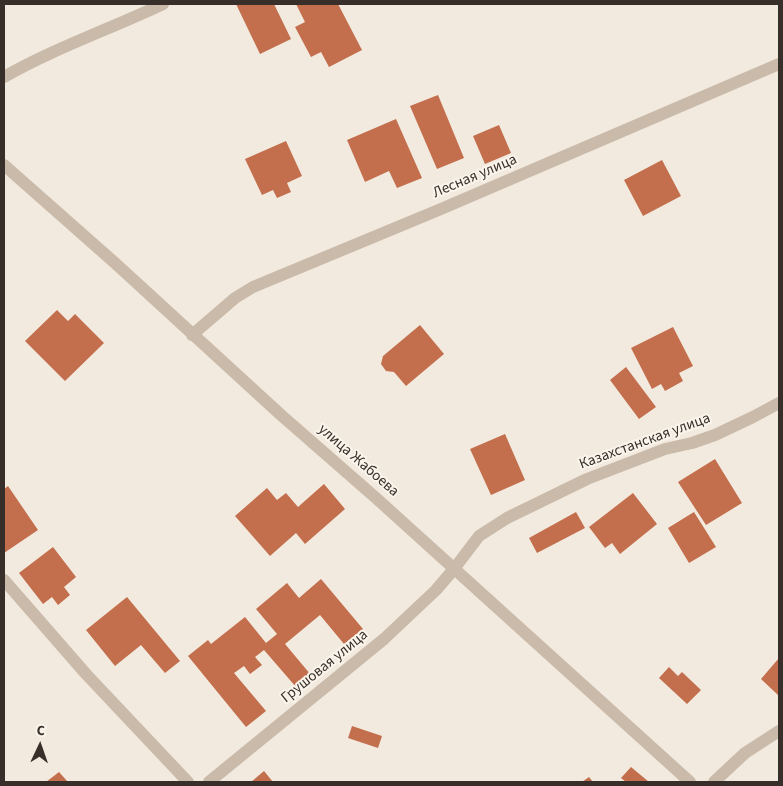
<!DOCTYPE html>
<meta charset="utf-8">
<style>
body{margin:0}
#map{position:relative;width:783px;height:786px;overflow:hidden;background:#f2eade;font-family:"Source Sans 3",sans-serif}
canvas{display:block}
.frame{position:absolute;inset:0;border:5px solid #382f2a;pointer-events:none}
.north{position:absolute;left:15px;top:721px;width:50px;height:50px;-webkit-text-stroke:4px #faf4eb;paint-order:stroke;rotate:3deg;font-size:14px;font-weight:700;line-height:20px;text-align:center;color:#382f2a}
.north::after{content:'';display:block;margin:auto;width:18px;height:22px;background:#382f2a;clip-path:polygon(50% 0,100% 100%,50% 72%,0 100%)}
</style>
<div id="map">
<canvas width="783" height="786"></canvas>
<div class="frame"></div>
<div class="north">С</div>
</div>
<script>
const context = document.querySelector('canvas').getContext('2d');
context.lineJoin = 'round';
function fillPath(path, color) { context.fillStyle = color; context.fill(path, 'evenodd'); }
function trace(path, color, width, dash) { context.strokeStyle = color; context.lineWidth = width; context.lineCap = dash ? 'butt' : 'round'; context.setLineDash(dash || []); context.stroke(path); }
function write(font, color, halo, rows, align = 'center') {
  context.font = font + ' "Source Sans 3",sans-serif'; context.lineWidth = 4; context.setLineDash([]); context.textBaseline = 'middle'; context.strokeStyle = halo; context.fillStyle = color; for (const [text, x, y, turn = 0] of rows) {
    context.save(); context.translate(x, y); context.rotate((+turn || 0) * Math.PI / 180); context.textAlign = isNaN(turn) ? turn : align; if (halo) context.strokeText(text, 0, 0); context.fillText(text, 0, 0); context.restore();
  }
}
fillPath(new Path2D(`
 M236 4H274L291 39 260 54Z
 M296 4H338L362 50 329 67 321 52 311 57 295 27 305 22Z
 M438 95 464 158 437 169 410 106Z
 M396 119 422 178 397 188 389 171 365 182 347 140Z
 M499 125 511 153 485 164 473 136Z
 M286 141 302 176 287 183 291 192 277 198 273 190 262 195 245 159Z
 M662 160 681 196 643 216 624 180Z
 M57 310 68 321 75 314 104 343 65 381 25 341Z
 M420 325 444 354 406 386 394 372 386 371 381 364 383 356Z
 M673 327 693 366 679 373 683 381 665 391 661 384 652 389 631 348Z
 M626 367 656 407 639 419 610 380Z
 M505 434 525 480 491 495 470 449Z
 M715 459 742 503 706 525 678 482Z
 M324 484 345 509 305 544 296 533 270 556 235 516 267 488 277 500 286 493 298 507Z
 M8 486 38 530 4 553V489Z
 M633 493 657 524 620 554 612 543 605 548 589 527Z
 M576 512 585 528 537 553 529 538Z
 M694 512 716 547 689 563 668 528Z
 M53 547 76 577 64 587 70 595 58 605 52 597 43 604 19 573Z
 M321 579 363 629 344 644 320 615 285 644 311 675 296 687 264 650 255 657 262 665 250 674 244 666 234 673 266 711 246 727 188 656 208 640 211 644 245 617 266 643 277 634 256 609 287 583 299 598Z
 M127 597 180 661 165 673 141 645 115 666 86 630Z
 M779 658V696L761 679Z
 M669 667 678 676 682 672 701 690 687 704 659 678Z
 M352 726 382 736 378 748 348 738Z
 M631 767 649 782H626L621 778Z
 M264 771 273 782H251Z
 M59 772 68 782H46Z
 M589 777 593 782H582Z`), '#c36e4c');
trace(new Path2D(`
 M4 580 86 674 188 782`), '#cabaaa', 12);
trace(new Path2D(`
 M4 77C55 48 110 29 163 4
 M4 165 115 263 281 415 376 498 690 782
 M192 335 235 298 253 287 441 209 779 64
 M209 782 384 639 436 590 454 569 479 536 507 518 587 479 665 449 692 443 715 435 753 417 779 403
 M714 782 745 753 779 731`), '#cabaaa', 12);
write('15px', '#382f2a', '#faf4eb', [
 ["Лесная улица",475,177,-23],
 ["Казахстанская улица",645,442,-20],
 ["улица Жабоева",358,461,41],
 ["Грушовая улица",325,667,-39]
]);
</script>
